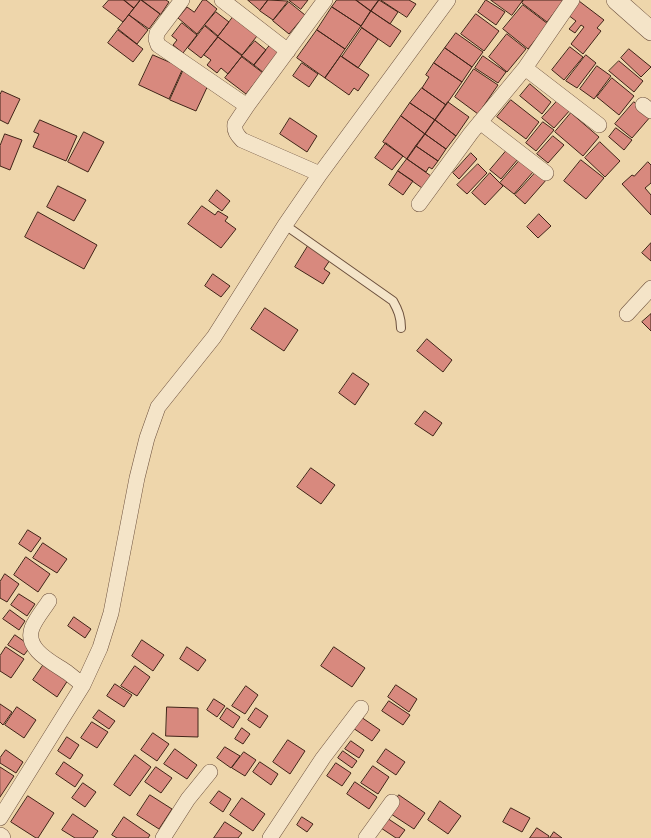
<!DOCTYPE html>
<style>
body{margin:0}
canvas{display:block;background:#eed6ab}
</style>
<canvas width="651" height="838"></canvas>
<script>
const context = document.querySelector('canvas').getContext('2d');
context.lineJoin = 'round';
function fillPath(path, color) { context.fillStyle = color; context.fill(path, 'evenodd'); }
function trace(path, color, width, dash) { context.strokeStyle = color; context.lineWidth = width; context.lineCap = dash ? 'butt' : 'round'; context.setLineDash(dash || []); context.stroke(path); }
const building = new Path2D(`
 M109 0H124L134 8 123 22 103 7Z
 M124 0H140L134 8Z
 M141 0 160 14 149 29 129 15Z
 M142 0H166L169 2 161 14Z
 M203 0H206L217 9 197 34 178 18 187 7 194 12Z
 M248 0H268L260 10Z
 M268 0 288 1 273 20 260 11Z
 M289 0H308L301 9Z
 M337 0H356L371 11 361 26 332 7Z
 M356 0H379L371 11Z
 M379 0 398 12 390 24 371 11Z
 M381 0H409L416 4 407 17Z
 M486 0 505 12 496 25 478 12Z
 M491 0H523L512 15Z
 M524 0H564L547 22 522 3Z
 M579 1 604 20 597 28 601 31 583 54 571 44 584 27 581 25 575 33 569 29 576 21 568 15Z
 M289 2 305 15 289 34 273 21Z
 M523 5 548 24 528 49 503 29Z
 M332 7 361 26 345 49 317 30Z
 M371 11 401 31 390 47 361 27Z
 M216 12 229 22 218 36 205 25Z
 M476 14 499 31 484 51 461 34Z
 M129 15 148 30 137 44 118 29Z
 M233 17 257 36 242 55 218 37Z
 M182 23 197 35 183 53 173 45 177 40 172 36Z
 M205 26 218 37 201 58 188 48Z
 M362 28 378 39 358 68 342 57Z
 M118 30 143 49 133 62 108 43Z
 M317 30 345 49 325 78 297 58Z
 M456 33 483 52 472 67 445 48Z
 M507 34 526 49 507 72 489 57Z
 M218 37 242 56 228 74 221 68 217 73 207 65 211 60 204 55Z
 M255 41 266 50 254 65 242 56Z
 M271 44 281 51 264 73 254 65Z
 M570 47 583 57 564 80 552 70Z
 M445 48 472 67 462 82 434 63Z
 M629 49 651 67 641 77 621 58Z
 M153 55 183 68 169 99 139 85Z
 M586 55 596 63 577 88 566 81Z
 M341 56 369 75 358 91 354 88 349 95 325 78Z
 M483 56 506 72 498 83 475 68Z
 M242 57 263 73 246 94 225 78Z
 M619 61 643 81 634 92 609 71Z
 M302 63 318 74 309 87 293 76Z
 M434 63 462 82 446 105 422 88 429 77 426 75Z
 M597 66 611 76 594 99 580 89Z
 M184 69 210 81 196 111 170 100Z
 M474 69 498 85 478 114 455 97Z
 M612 78 634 96 619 115 597 97Z
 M530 84 551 102 542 114 520 96Z
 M422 88 446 105 435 120 410 103Z
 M2 91 20 99 8 124 0 120V95Z
 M559 99 571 109 554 128 542 118Z
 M511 100 539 122 526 139 497 117Z
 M448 102 469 117 456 136 435 120Z
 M634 102 651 116 632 138 615 124Z
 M410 103 435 120 425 134 401 116Z
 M571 113 599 137 583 156 555 132Z
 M401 116 425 134 407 159 383 142Z
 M290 118 317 136 307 152 280 134Z
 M40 120 77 136 66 161 33 147 39 134 34 132Z
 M435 120 456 136 446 149 425 134Z
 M543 122 554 130 536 151 526 143Z
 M616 128 632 140 624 150 609 137Z
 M84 132 104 142 88 172 68 162Z
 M5 134 22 140 10 170 0 166V146Z
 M425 134 446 149 438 161 416 146Z
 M553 136 564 145 548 163 537 154Z
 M600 142 620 161 605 177 585 158Z
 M386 143 403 156 392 170 375 158Z
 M416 146 438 161 432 169 429 167 426 172 407 159Z
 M507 150 518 159 501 179 490 170Z
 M471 153 477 159 459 179 453 173Z
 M407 159 431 176 422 188 398 171Z
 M520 160 533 172 514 194 500 183Z
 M581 160 604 178 586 199 564 181Z
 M648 162 651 165V183L645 188 651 195V215L622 184 632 175 634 176Z
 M478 164 487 173 467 194 457 185Z
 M398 171 413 181 403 195 389 185Z
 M537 171 547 179 525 204 515 195Z
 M490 173 503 186 485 205 472 193Z
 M58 186 86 200 74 221 47 207Z
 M217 190 230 201 222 211 209 201Z
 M202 206 215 215 218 211 228 217 225 221 236 229 221 248 188 224Z
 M38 212 97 245 84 269 25 237Z
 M539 214 551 226 538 238 527 227Z
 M651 243V261L642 253Z
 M308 246 330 260 324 269 330 273 323 284 295 267Z
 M213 274 230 286 221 297 205 286Z
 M265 308 298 330 284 351 251 329Z
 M651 314V331L642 322Z
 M427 339 452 360 443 372 417 351Z
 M353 373 369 384 355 405 339 393Z
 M425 411 442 423 433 436 415 424Z
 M311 468 335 485 321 504 297 487Z
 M28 530 41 538 31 552 19 544Z
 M43 543 67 559 57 573 33 558Z
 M26 557 50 574 38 592 14 575Z
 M5 574 19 584 7 602 0 598V582Z
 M19 594 35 604 27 616 11 605Z
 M10 610 25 621 19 630 3 619Z
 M74 617 91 629 85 638 68 626Z
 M15 635 31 646 24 655 8 645Z
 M142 640 164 655 153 671 132 656Z
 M6 647 24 659 11 678 0 671V656Z
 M187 647 206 660 198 671 180 659Z
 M334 647 365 668 352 687 321 666Z
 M44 664 68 680 57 697 33 680Z
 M135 666 150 677 137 696 121 686Z
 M115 684 132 695 124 707 107 696Z
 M396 685 417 699 409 712 388 697Z
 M246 686 258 695 245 714 232 706Z
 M214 699 225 706 217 717 207 710Z
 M389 701 410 715 403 725 382 711Z
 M0 704 12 712 3 725 0 722Z
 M17 707 36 720 24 738 5 725Z
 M167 707 198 708V737L166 736Z
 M227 708 240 717 233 728 220 719Z
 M256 708 268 716 260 728 248 720Z
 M99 710 115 721 109 729 93 718Z
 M361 717 380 730 372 741 353 728Z
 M92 722 108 732 97 748 81 738Z
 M242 728 250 734 243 744 235 739Z
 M153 733 169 744 157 761 141 750Z
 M67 737 79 745 70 759 58 751Z
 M288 740 305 751 290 774 273 762Z
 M351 741 364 750 359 758 345 749Z
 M225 747 240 756 231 768 217 758Z
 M175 749 197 765 187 779 164 764Z
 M386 749 405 762 396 775 377 762Z
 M6 750 23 762 16 773 0 763V758Z
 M343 751 357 761 352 768 338 758Z
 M244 752 256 760 245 776 232 768Z
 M135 755 151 767 130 796 114 785Z
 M64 762 83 775 75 787 56 774Z
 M260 762 278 774 271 785 253 772Z
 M336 763 351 773 342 786 327 776Z
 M373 766 389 777 378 794 361 783Z
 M0 767 14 776 0 797Z
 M156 767 172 778 161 793 145 782Z
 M355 782 377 797 369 809 347 794Z
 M83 783 96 792 85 807 72 798Z
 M219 791 231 799 223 812 210 803Z
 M150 795 172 809 159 829 137 815Z
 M399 795 425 813 414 829 388 812Z
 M28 796 54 813 38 838H36L11 822Z
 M242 798 265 814 253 831 230 815Z
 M440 801 461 816 448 834 428 820Z
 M511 808 530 818 522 832 503 822Z
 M73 814 98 831 93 838H75L62 830Z
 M124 817 150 835 148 838H117L112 835Z
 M302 817 313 824 307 832 297 825Z
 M387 818 405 830 399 838H396L381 828Z
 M225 822 242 833 238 838H214Z
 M537 828 549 836 548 838H530Z
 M554 832 562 838H550Z`);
fillPath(building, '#d8897e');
trace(building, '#402418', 1);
const service = new Path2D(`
 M285 225 393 301C398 310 401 317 401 328`);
const minor = new Path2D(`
 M182 0 157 33 156 39 158 45 247 106
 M222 0 288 51
 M525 68 599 125
 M643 105 651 111
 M480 122 546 173
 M320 174 242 140C237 135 234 131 235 124L247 106 325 0
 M419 204 471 133 525 68 572 0
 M627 314 651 288
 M49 601C44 609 36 618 32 628 24 650 54 663 68 673 73 677 78 681 83 685
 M0 818 83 685 100 648 111 613 137 478 147 438 158 407 214 337 285 225 320 174 448 0
 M163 838 188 799 210 772
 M270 838 323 758 361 708
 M366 838 392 802`);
const tertiary = new Path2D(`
 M616 0 651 31
 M0 837 1 838`);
trace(service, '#6c503d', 10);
trace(minor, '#6c503d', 16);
trace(tertiary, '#6c503d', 20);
trace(service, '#f4e4c8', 8);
trace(minor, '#f4e4c8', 15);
trace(tertiary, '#f4e4c8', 19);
</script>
